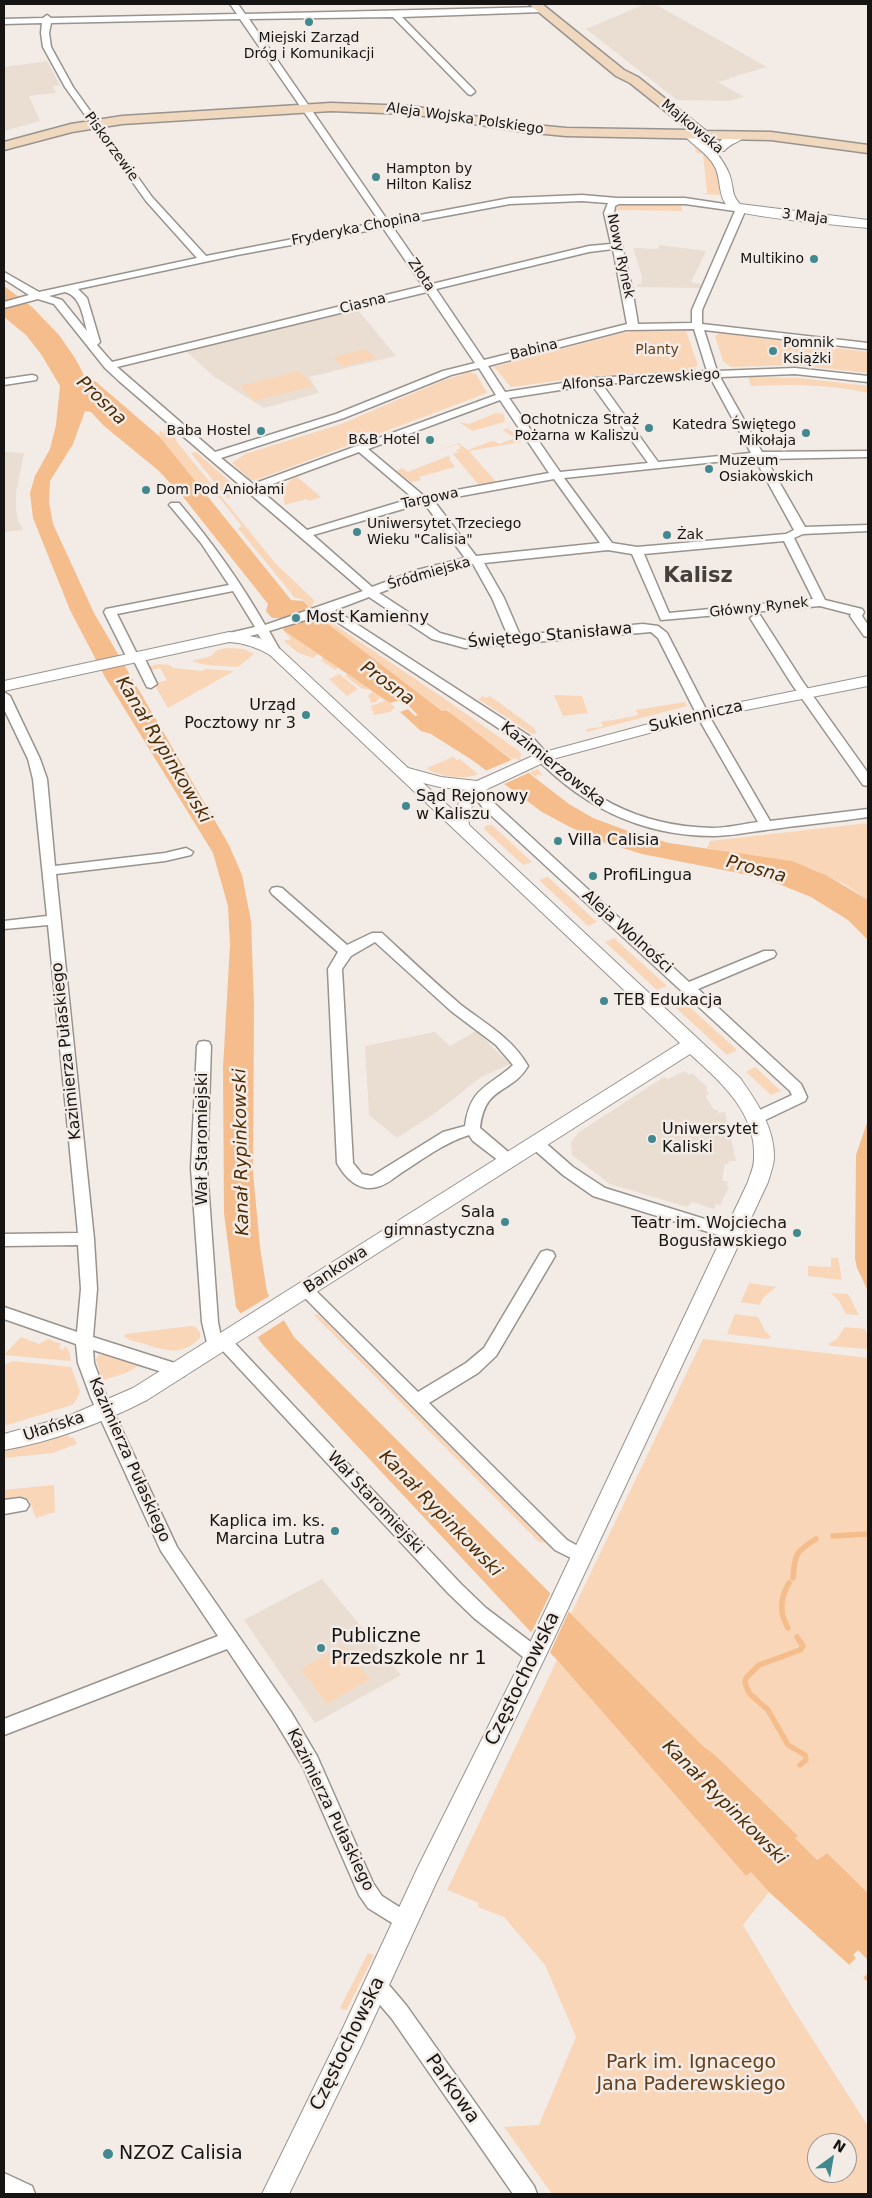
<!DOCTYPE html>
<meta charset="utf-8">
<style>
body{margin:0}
#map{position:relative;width:872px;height:2198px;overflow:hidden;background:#f2ebe6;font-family:"DejaVu Sans",sans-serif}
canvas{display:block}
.frame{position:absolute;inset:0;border:5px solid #171513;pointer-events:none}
.north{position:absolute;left:807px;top:2133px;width:50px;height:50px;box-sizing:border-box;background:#f2ebe6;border:1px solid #9a9592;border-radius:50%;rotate:32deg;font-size:14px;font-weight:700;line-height:20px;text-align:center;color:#171513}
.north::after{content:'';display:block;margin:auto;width:18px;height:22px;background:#41898e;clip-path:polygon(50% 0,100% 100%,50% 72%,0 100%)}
</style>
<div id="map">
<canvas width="872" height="2198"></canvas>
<div class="frame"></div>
<div class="north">N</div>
</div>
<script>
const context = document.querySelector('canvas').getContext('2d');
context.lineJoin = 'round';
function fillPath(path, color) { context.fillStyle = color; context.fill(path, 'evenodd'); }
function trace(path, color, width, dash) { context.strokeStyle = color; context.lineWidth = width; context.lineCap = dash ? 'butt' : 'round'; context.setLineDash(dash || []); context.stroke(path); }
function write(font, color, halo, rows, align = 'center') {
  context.font = font + ' "DejaVu Sans",sans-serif'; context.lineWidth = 5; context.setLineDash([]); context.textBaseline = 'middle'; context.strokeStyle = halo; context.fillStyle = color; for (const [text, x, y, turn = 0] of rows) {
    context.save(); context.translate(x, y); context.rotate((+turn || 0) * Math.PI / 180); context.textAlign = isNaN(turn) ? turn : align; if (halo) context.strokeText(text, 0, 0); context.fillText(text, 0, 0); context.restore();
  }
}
fillPath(new Path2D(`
 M645 4H655L767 67 729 78 730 79 718 82 744 97 729 101 677 100 586 29Z
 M47 61 60 85 53 86 56 93 29 96 40 121 4 131V67Z
 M659 245 706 251 691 282 701 284V288L637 287V284H641L642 277 633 248 659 249Z
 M357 309 396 356 309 377 319 393 264 408 213 376 186 351Z
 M4 452 24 453 16 492V509L18 520 23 530 4 532Z
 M476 1031 510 1064 481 1077 434 1114 397 1138 369 1115 365 1046 435 1032 450 1046Z
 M685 1071 689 1075 692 1073 708 1088 706 1090 709 1094 705 1096 714 1110H718V1113L725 1112 736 1161H728L729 1164H725L722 1180 728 1182 726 1186 729 1187 720 1205 716 1204 714 1209 692 1202 687 1207 610 1184 572 1155 571 1142 579 1132 664 1077 668 1079Z
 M322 1579 401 1675 315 1723 244 1620Z`), '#eaded3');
fillPath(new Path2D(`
 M697 145C711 157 725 175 720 195L701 194 707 193 703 154 697 153 694 146Z
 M622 205H681L682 211 616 210 617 206Z
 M651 329H680L686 331 698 365 695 366 696 370 593 376 511 387 494 367 622 333Z
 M720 333 868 352V373L794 365 731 367 723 361 715 336Z
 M366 349 376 358 343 367 333 357Z
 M299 371 314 386 254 401 240 386Z
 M469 372 476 374 487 393 256 480H251L232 463 245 454 341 424 442 381Z
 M748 377 800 378 868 386V393C829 384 790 384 751 386Z
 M496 413 503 414 505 419 504 422 472 431 459 422 469 424Z
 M167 428 173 431 177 442 276 564 314 600 312 606 310 608 302 599 295 598 238 528 242 526 209 485 200 487 159 436 160 430 164 434V429L168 432Z
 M507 428 514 433 521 442 469 451 496 482 479 485 453 454 458 452 456 450 461 448 457 444 432 453 458 443 468 450 492 441 500 444 515 438 504 431 503 430Z
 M196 452 236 487 228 499 191 453Z
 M448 456 451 458 449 459 455 467 419 477 421 480 411 482 397 471 402 468 408 472Z
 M297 477 321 497 309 501 306 499 285 505C282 492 284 482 297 477Z
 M323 617 442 697 519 751 522 755 519 757 534 771 538 769 543 776 537 774V778L448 711 450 709 442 711 319 618Z
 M283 630 390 703 395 707 390 712 374 715 371 706 385 701 380 698 376 702 371 703 368 696 372 692 371 690 361 688 345 676 347 674 338 668 335 670 321 660 323 658 318 654 313 658 297 652 284 641 291 639Z
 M228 648 244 649 254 654 238 667 206 665 192 661 211 656 217 650Z
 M159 664 170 665 173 668 202 671 206 669 234 671 168 708 154 684 167 680 160 668 152 670 148 667Z
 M339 674 358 689 347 696 329 679Z
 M554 695 582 696 588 713 563 716Z
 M483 696 486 698 490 696 534 728 537 733 532 734 478 699Z
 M685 702 687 706 587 732 586 729 603 727 601 722 635 716 638 715 636 710Z
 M453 757 457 760 460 759 478 774C467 780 436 777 427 768Z
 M868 823V900L846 885 811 868 707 848 710 841Z
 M486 825H492L532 862 523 865 484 829Z
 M548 877 597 922 588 926 539 880Z
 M615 938 616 940 667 986 657 990 605 942Z
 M683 1001 737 1050 727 1055 673 1005Z
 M755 1067 781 1091 771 1095 746 1072Z
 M831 1258H838L842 1280 808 1276V1266L831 1267Z
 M749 1283 776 1287 763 1298 760 1305 741 1302Z
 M831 1293 848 1294 859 1315 846 1314 839 1301Z
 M317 1314 323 1319 546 1543 539 1542 314 1315Z
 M735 1314 758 1317 765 1331 771 1337 768 1339 727 1334Z
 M191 1326 196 1327 200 1333V1338C182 1356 166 1351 145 1344 138 1342 129 1341 124 1336L126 1334Z
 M845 1327 865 1329 868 1337V1349L831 1346 828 1344 836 1340Z
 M21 1337 39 1344 48 1339 61 1344 59 1348 63 1350 65 1346 69 1351 71 1361 4 1355Z
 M703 1339 868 1358V1893L827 1853 817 1860 795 1838 797 1836 715 1755 704 1747 571 1614Z
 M99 1355H105L138 1366 126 1373 104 1380 101 1377 96 1359Z
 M13 1361 71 1367 80 1391 77 1399 72 1405 4 1426V1365Z
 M67 1434 70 1438 73 1437 77 1444 52 1453 4 1458V1452Z
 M54 1485 55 1512 36 1518 29 1500 4 1503V1490Z
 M343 1645 370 1679 327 1704 301 1669Z
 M557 1660 746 1876 751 1872 769 1892 743 1925 792 2007 868 2126V2194H552L504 2127 539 2125 576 2037 545 1965 504 1917 478 1907 479 1903 447 1890ZM817 2143H847V2173H817Z
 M368 1953 374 1955 347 2009 344 2010 340 2008Z`), '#f9d6b8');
fillPath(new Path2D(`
 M4 286 32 307 59 335 75 358 84 375 96 382 159 436 291 600 303 601 309 607 305 611 311 618H320L442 711 446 710 456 717 569 804 593 818 628 831 669 843 792 861 826 875 868 900V940L848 920 811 897 764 878 642 854 603 842 570 827 542 812 472 760 431 734 421 731 400 712 408 709 415 716 418 715C407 705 405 697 390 703L283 630 287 625 280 618H272L266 611 268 604 184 498 159 471 103 425 91 412 85 411 73 444 50 481 49 502 53 524 94 613 229 845 242 875 251 921 254 1005 253 1173 260 1247 267 1292 294 1337 704 1747 715 1755 798 1836 795 1838 817 1860 827 1853 868 1893V1982L769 1892 751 1872 746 1876 557 1660 263 1345 236 1307 224 1213 223 1068 230 945 228 906 213 853 105 677 70 610 33 518 30 493 35 476 50 449 56 425 60 386 41 354 26 335 4 317Z
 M868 1120V1291L857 1268 855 1258 856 1155Z`), '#f5bd8b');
fillPath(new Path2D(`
 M516 758 533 771 502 785 485 771Z
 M271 1295 286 1319 255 1339 238 1315Z
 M552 1590 570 1609 549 1655 530 1635Z
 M858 1950 868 1960V1973L863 1978 849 1965 856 1958 853 1955Z`), '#f2ebe6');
trace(new Path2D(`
 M833 1536 868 1534
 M793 1578C795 1554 795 1552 816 1539
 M788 1628C779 1613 780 1598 789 1583
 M797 1637 803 1646 800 1650 759 1665 746 1678 745 1683 749 1693 768 1710 788 1745 805 1755 806 1760 800 1765`), '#f5bd8b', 5.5);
const minor = new Path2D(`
 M230 4H238L245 14 545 7V11L542 12 402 17 474 90 475 92 471 95 468 94 393 17 249 19 388 221 510 198 582 195 617 198H685L744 207 746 209 702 310V324L868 343V349L704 330 717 371 795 368 868 376V382L795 374 720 377 762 452 868 451V457L766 459 805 527 868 525V531L803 534 794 538 825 600 862 609 864 612 862 616 868 625V637L864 636 850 616 851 614 820 606 661 620 632 554 608 550 484 563 504 598 520 635 643 624 658 626 667 633 712 721 770 821 868 809V817C834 822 800 825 766 830 749 832 730 836 713 836 636 836 574 802 524 745L325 614 269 631 281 652 279 655H271L258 634 229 641 225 640 223 637 225 634 255 627 233 591 117 614 137 654H142L144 657 157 684 151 688 147 687 134 661H129L127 658 104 612 106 609 229 585 201 543 171 507 169 505 171 503H179C211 541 240 581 265 625L363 591 119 381 105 368 54 304 38 299 4 308V302L29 295 4 279V272L39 292 197 258 146 201 65 87 43 47 41 33 42 23 4 24V19L43 18 47 15 51 18 237 14ZM240 19 380 222 206 256 152 197 73 87 51 47 49 33 51 23ZM582 201 608 203 604 213 611 244 589 246 432 284 392 226 510 204ZM619 204H685L735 211 692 310V323L638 324 632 288 614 213 615 206ZM383 228 423 286 112 362 97 345 100 342 87 298 78 289 237 255ZM613 249 627 324 484 360 436 289 589 252ZM65 292C81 296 83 317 87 331L62 300 49 296ZM427 292 475 363 443 371 336 414 215 452 117 367ZM694 329 707 371 595 378 505 392 488 366 626 330ZM479 368 496 395 253 484 221 458 344 418 451 375ZM710 377 751 453 658 462 602 384ZM592 385 648 463 560 472 509 398ZM500 400 549 473 424 496 368 449ZM359 452 413 498 307 530 259 489ZM744 459H755L794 530 786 534 637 547 612 543 564 478ZM554 479 600 543 476 556 434 501ZM424 503 465 558 417 570 372 587 313 535ZM784 541 813 599 669 613 644 554ZM467 564H473L492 598 508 636 465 640 440 633 379 593 425 576ZM369 597 432 639 465 648 651 632 658 638 700 721 758 822C743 824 727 828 712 828 636 826 583 796 534 739L335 610Z
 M32 375 36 376 37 378 36 380 4 385V379Z
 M756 614 760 615 803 682 868 773V786L863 785 791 683 750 618Z
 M4 692 10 696 40 759 47 779 55 866 165 853 186 848 193 852 191 855 165 861 56 874 94 1239 97 1289 93 1337 184 1366 186 1371 184 1376 178 1377 93 1350 94 1363 107 1398 177 1547 291 1712 317 1756 373 1883 382 1896 412 1915 415 1922 412 1929 405 1931 368 1908 359 1895 303 1767 277 1724 227 1649 4 1735V1719L218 1636 161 1551 91 1398 78 1363 76 1344 4 1319V1307L77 1332 81 1289 78 1245 4 1246V1234L78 1233 48 925 4 929V921L47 916 33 779 28 759 4 709Z
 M479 782 486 786V793L493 802 689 982 764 951H774L776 954 774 957 698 989 801 1084 807 1097 805 1101 761 1122 756 1123 751 1122 748 1118 751 1114 792 1095 790 1091 483 808 472 793V786Z
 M277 887 282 888 347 945 372 933H382C408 957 434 982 461 1005 486 1024 512 1038 528 1066 511 1095 485 1084 480 1128L513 1156 516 1160 513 1164 508 1165 503 1164 473 1141 469 1135C444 1143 423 1159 401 1173 394 1178 386 1185 377 1187 359 1192 345 1178 337 1163L328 969 338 952 272 894 270 891 272 888ZM375 942 451 1011 496 1045 513 1065C489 1087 470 1087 465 1126L443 1132 372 1176 362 1174 353 1163 342 969 351 956Z
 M204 1041 209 1042 211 1046 207 1168 218 1322 221 1337 230 1338 460 1583 486 1608 540 1649 543 1655 540 1661 534 1663 528 1661 474 1618 448 1593 222 1350 215 1353 209 1351 202 1322 191 1168 197 1046 199 1042Z
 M536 1138 541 1139 573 1167 605 1188 740 1230 742 1234 740 1238 734 1240 593 1196 563 1175 531 1147 528 1143 531 1139Z
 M547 1250 553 1252 555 1256 496 1356 478 1373 429 1403 567 1540 587 1551 590 1556 587 1561 581 1563 555 1550 297 1290 299 1286 305 1284 311 1286 418 1392 466 1363 484 1348 541 1252Z
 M20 1498 26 1500 29 1505 26 1510 4 1514V1500Z
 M376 1975 383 1978 406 2005 534 2186 537 2194H513L392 2019 369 1992 366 1985 369 1978Z
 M4 2173 32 2186 35 2194H4Z`);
const tertiary = new Path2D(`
 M689 131C704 134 725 161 730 176 734 189 731 194 740 204L868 220V228C847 226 743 217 731 209 717 199 722 181 715 167 708 153 693 146 683 134Z
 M741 132 747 135C739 143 732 142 724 151H716L714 149 722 139Z
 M229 632 259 638 280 649 408 768 441 777 477 781 537 754 697 711 868 676V686L705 718 549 760 485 790 472 806 468 817 469 825 740 1078C757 1102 775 1128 774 1159 773 1167 770 1175 768 1182L549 1649 436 1883 361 2046 289 2194H262L343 2028 418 1867 528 1647 748 1182C750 1175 754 1167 754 1159 757 1113 721 1082 690 1054L147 1400C102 1423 54 1441 4 1450V1434L66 1417 133 1388 680 1043 270 655C257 647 244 643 229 642L4 691V681ZM423 783 440 787 467 790 454 811Z`);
const secondary = new Path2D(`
 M529 4H542L624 70 638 77 706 131 771 132 868 145V153L771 140 566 136 524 132 411 114 331 111 122 124 72 132 4 150V142L71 124 122 116 331 103 411 106 524 124 566 128 689 130 630 83 616 76Z`);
trace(minor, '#99938e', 3);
trace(tertiary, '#99938e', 2);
trace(secondary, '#99938e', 3);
fillPath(minor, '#fff');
fillPath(tertiary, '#fff');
fillPath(secondary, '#efd8be');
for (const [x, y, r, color] of [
 [309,22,5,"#41898e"],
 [376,177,5,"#41898e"],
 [814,259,5,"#41898e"],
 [773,351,5,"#41898e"],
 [649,428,5,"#41898e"],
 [261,431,5,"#41898e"],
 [806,433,5,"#41898e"],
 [430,440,5,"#41898e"],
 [709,469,5,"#41898e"],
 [146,490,5,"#41898e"],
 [357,532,5,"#41898e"],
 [667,535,5,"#41898e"],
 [296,618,5,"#41898e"],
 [306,715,5,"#41898e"],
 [406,806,5,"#41898e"],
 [558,841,5,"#41898e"],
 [593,876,5,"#41898e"],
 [604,1001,5,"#41898e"],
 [652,1139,5,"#41898e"],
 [505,1222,5,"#41898e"],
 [797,1233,5,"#41898e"],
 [335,1531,5,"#41898e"],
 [321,1648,5,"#41898e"],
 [108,2154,6,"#41898e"]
]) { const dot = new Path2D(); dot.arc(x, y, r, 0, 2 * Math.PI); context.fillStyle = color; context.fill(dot); trace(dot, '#f2ebe6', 2); }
write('14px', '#171513', '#f2ebe6', [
 ["Miejski Zarząd",309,38,"center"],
 ["Dróg i Komunikacji",309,54,"center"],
 ["Hampton by",386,169],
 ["Hilton Kalisz",386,185],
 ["Multikino",804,259,"right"],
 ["Pomnik",783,343],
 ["Książki",783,359],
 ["Ochotnicza Straż",639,420,"right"],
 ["Pożarna w Kaliszu",639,436,"right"],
 ["Katedra Świętego",796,425,"right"],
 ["Mikołaja",796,441,"right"],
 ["Baba Hostel",251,431,"right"],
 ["B&B Hotel",420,440,"right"],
 ["Muzeum",719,461],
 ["Osiakowskich",719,477],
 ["Dom Pod Aniołami",156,490],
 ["Uniwersytet Trzeciego",367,524],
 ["Wieku \"Calisia\"",367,540],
 ["Żak",677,535]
], 'left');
write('14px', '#171513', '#f2ebe6', [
 ["Aleja Wojska Polskiego",465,119,8],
 ["Majkowska",692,127,40],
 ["Piskorzewie",111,147,54],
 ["3 Maja",805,217,7],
 ["Fryderyka Chopina",356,229,-11],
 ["Nowy Rynek",620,256,78],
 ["Złota",421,275,56],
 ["Ciasna",363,304,-14],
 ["Babina",534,350,-14],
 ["Alfonsa Parczewskiego",641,380,-4],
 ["Targowa",430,499,-12],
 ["Śródmiejska",429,574,-16],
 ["Główny Rynek",759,608,-6]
]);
write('14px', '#633e19', '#f2ebe6', [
 ["Planty",657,350]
]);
write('16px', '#171513', '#f2ebe6', [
 ["Most Kamienny",306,618],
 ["Urząd",296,706,"right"],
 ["Pocztowy nr 3",296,724,"right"],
 ["Sąd Rejonowy",416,797],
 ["w Kaliszu",416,815],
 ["Villa Calisia",568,841],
 ["ProfiLingua",603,876],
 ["TEB Edukacja",614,1001],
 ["Uniwersytet",662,1130],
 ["Kaliski",662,1148],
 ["Sala",495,1213,"right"],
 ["gimnastyczna",495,1231,"right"],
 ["Teatr im. Wojciecha",787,1224,"right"],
 ["Bogusławskiego",787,1242,"right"],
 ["Kaplica im. ks.",325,1522,"right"],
 ["Marcina Lutra",325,1540,"right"]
], 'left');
write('16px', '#171513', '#f2ebe6', [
 ["Świętego Stanisława",550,636,-5],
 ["Sukiennicza",696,717,-13],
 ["Kazimierzowska",553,765,38],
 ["Aleja Wolności",627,932,42],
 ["Kazimierza Pułaskiego",67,1051,-96],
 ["Wał Staromiejski",203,1139,-90],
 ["Bankowa",336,1270,-33],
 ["Ułańska",54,1427,-18],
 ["Kazimierza Pułaskiego",129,1460,66],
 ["Wał Staromiejski",375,1503,47],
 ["Kazimierza Pułaskiego",330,1810,64]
]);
write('italic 18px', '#4d2a01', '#f2ebe6', [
 ["Prosna",101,401,44],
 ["Prosna",387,684,36],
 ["Kanał Rypinkowski",163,750,59],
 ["Prosna",756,870,15],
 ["Kanał Rypinkowski",242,1152,-91],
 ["Kanał Rypinkowski",440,1514,46],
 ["Kanał Rypinkowski",724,1803,45]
]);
write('19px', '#171513', '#f2ebe6', [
 ["Publiczne",331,1637],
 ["Przedszkole nr 1",331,1659],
 ["NZOZ Calisia",119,2154]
], 'left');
write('19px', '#171513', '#f2ebe6', [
 ["Częstochowska",523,1679,-64],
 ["Częstochowska",348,2044,-64],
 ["Parkowa",452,2089,55]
]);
write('19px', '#633e19', '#f2ebe6', [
 ["Park im. Ignacego",691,2063],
 ["Jana Paderewskiego",691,2085]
]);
write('bold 21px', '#453f3b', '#f2ebe6', [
 ["Kalisz",698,577]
]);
</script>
